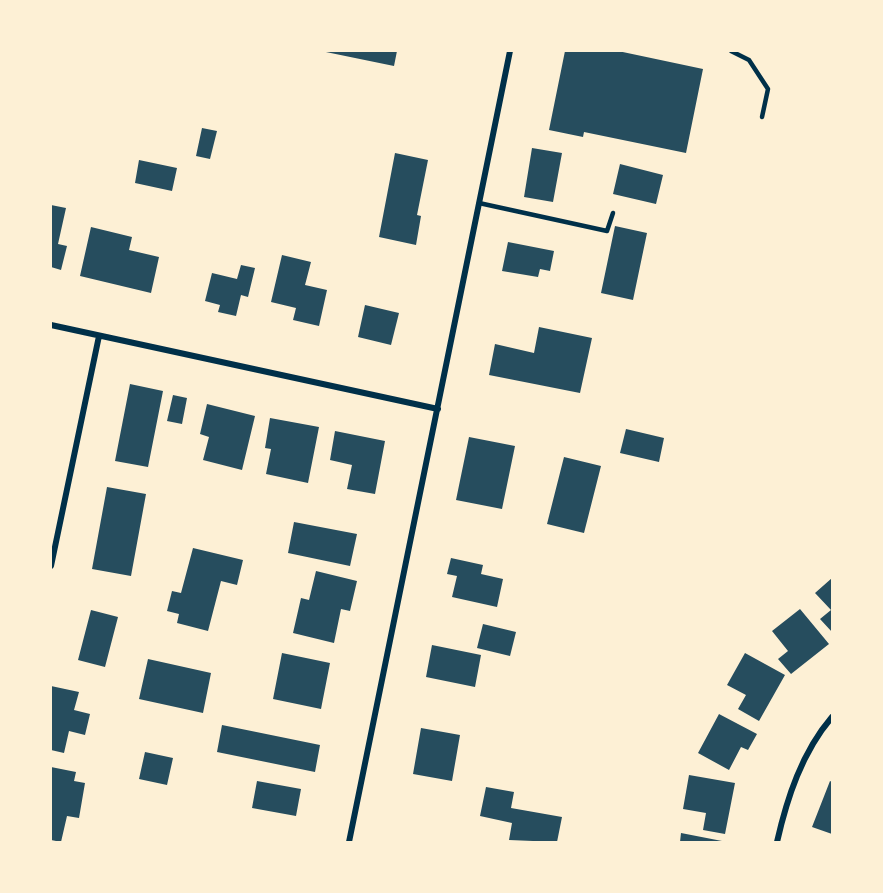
<!DOCTYPE html>
<style>
body{margin:0}
#map{position:relative;width:883px;height:893px;overflow:hidden;background:#fdf0d5;font-family:Figtree,sans-serif}
canvas{display:block}
.frame{position:absolute;inset:0;border:52px solid #fdf0d5;pointer-events:none}
</style>
<div id="map">
<canvas width="883" height="893"></canvas>
<div class="frame"></div>
</div>
<script>
const context = document.querySelector('canvas').getContext('2d');
context.lineJoin = 'round';
function fillPath(path, color) { context.fillStyle = color; context.fill(path, 'evenodd'); }
function trace(path, color, width, dash) { context.strokeStyle = color; context.lineWidth = width; context.lineCap = dash ? 'butt' : 'round'; context.setLineDash(dash || []); context.stroke(path); }
fillPath(new Path2D(`
 M321 51H397L394 66Z
 M565 51H618L703 69 686 153 584 132 583 137 549 130Z
 M202 128 217 131 210 159 196 156Z
 M532 148 562 153 553 202 524 197Z
 M395 153 428 160 417 215 421 216 416 245 379 237Z
 M139 160 177 168 172 191 135 183Z
 M620 164 663 175 656 204 613 194Z
 M51 205 66 208 58 244 67 246 61 270 51 267Z
 M615 226 647 233 633 300 601 293Z
 M91 227 132 237 129 250 159 257 151 293 80 276Z
 M508 242 554 251 550 271 540 269 538 277 502 271Z
 M282 255 311 262 305 285 327 290 319 326 293 320 296 308 271 302Z
 M241 265 255 268 248 297 241 295 236 316 218 312 220 305 205 301 212 273 237 279Z
 M365 305 399 313 391 345 358 337Z
 M539 327 592 338 580 393 489 375 495 344 534 353Z
 M130 384 163 391 148 467 115 461Z
 M173 395 187 398 182 424 167 421Z
 M207 404 255 416 242 470 203 460 209 437 200 434Z
 M270 418 319 427 308 483 266 474 271 449 265 448Z
 M626 429 664 438 659 462 620 453Z
 M335 431 385 441 375 494 347 489 352 465 330 460Z
 M469 437 515 446 502 509 456 500Z
 M564 457 601 466 584 533 547 524Z
 M107 487 146 494 131 576 92 569Z
 M294 522 357 534 350 566 288 553Z
 M193 548 243 560 237 585 221 581 208 631 177 623 179 614 167 611 172 591 181 593Z
 M451 558 483 565 481 574 503 579 497 607 452 597 457 576 447 574Z
 M316 571 357 581 350 611 341 609 334 643 293 633 301 598 309 600Z
 M832 578V632L820 619 831 610 815 593Z
 M800 609 829 644 791 674 778 659 788 651 772 631Z
 M91 610 118 617 105 667 78 660Z
 M483 624 516 632 510 656 477 648Z
 M432 645 481 655 475 687 426 677Z
 M282 653 330 663 321 709 273 699Z
 M745 653 785 675 759 721 738 709 746 695 727 685Z
 M148 659 211 673 203 713 139 699Z
 M51 686 79 692 74 710 90 714 85 735 69 731 64 753 51 750Z
 M719 714 757 734 748 750 741 747 729 770 698 753Z
 M222 725 320 745 315 772 217 752Z
 M421 728 460 735 452 781 413 774Z
 M145 752 173 758 167 785 139 779Z
 M51 767 76 772 74 781 85 783 79 818 67 816 61 842 51 840Z
 M689 775 735 783 725 834 703 830 706 813 683 809Z
 M257 781 301 789 296 816 252 808Z
 M830 781 832 782V834L812 827Z
 M486 787 514 792 511 808 562 817 557 842 509 840 512 823 480 816Z
 M681 833 722 841V842H680Z`), '#264d5e');
trace(new Path2D(`
 M731 51 749 60 768 89 762 117
 M479 203 607 231 613 213`), '#003049', 4.5);
trace(new Path2D(`
 M51 325 438 409
 M51 566 99 336
 M349 842 510 51
 M777 842C787 798 802 752 832 717`), '#003049', 6);
</script>
